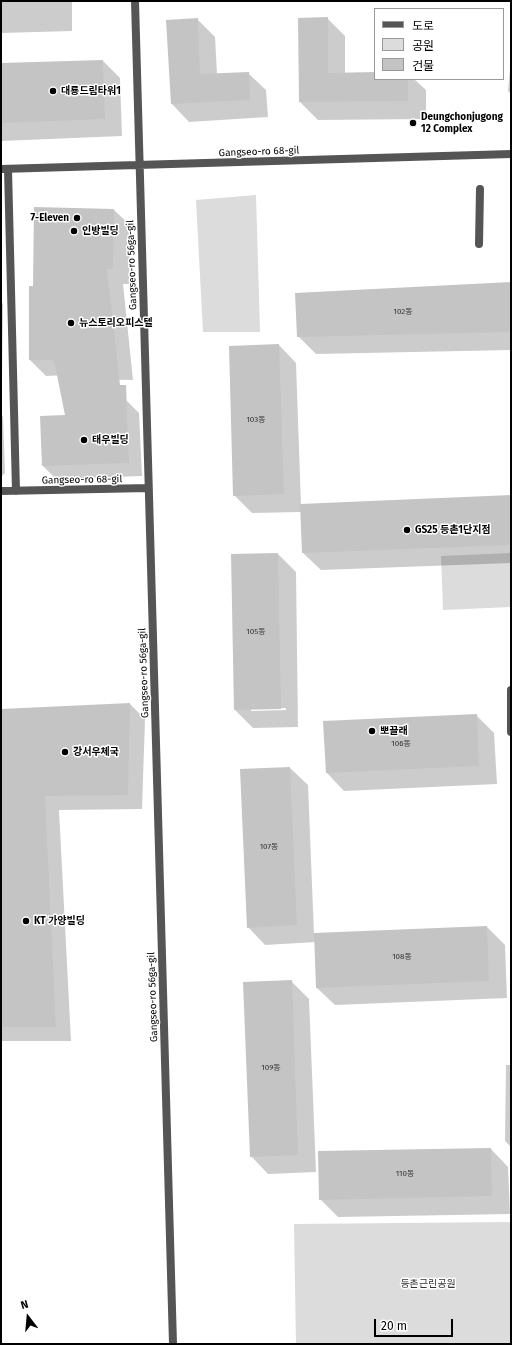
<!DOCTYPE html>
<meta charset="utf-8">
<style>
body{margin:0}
#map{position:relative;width:512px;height:1345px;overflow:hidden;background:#fff;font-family:"Fira Sans","Noto Sans KR",sans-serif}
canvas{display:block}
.frame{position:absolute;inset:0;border:2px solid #000;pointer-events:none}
.legend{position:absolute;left:374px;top:8px;width:130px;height:72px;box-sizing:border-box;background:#fff;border:1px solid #999;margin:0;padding:5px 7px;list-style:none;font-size:12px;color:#000}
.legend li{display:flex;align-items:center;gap:8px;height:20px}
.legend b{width:20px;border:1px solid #999}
.north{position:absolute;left:8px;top:1297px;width:40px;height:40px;-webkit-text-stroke:3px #fff;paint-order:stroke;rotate:344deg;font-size:11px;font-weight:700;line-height:16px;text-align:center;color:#000}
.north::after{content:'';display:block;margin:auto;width:14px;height:18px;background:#000;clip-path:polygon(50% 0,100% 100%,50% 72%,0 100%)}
.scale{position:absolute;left:374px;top:1319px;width:79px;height:18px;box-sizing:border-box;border:2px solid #000;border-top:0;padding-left:5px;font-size:12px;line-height:14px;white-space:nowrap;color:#000;-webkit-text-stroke:3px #fff;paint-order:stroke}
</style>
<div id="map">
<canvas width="512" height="1345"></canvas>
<div class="frame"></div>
<ul class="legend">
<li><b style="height:5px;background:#555"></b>도로</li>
<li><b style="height:11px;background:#dcdcdc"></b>공원</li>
<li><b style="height:11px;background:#c4c4c4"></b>건물</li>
</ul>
<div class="north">N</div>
<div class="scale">20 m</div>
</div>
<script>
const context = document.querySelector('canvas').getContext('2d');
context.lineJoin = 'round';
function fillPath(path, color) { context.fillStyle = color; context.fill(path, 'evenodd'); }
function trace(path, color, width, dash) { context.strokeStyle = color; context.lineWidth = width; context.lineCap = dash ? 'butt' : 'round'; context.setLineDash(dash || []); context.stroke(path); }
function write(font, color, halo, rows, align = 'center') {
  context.font = font + ' "Fira Sans","Noto Sans KR",sans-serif'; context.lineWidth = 3; context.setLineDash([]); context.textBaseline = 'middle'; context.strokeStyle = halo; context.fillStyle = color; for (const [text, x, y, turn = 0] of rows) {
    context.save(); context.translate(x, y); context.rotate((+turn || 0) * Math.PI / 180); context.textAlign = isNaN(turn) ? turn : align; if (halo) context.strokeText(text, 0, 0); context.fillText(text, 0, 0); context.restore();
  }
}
fillPath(new Path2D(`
 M256 195 260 332H203L196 200Z
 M511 553V607L443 610 441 556Z
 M511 1222V1344H296L294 1224Z`), '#dcdcdc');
fillPath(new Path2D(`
 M1 1H72V31L1 33Z
 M327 18 345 36V73H375V79H414L426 90V119L318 120 300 102 299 19Z
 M197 19 215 37 217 74 248 73 266 90 268 117 189 122 172 104 167 21Z
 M511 58V94L508 91Z
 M103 61 120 78 122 136 1 141V64Z
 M114 210 130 225 129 284H123L133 380 72 379 68 375 46 376 30 360 34 287Z
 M511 283V350L316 354 298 336Z
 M1 301 3 304 2 376H1Z
 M279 345 296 363 301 505 511 496V563L321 570 303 553 302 512 252 513 234 495Z
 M126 400 139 413 142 476 56 479 43 466Z
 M1 414 3 417 5 473 1 477Z
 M278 554 296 572 298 727 253 728 235 710 232 555ZM286 708V710L251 711V709Z
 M130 704 145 719 142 809 59 810 71 1041H1V710Z
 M476 715 494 733 497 784 344 791 327 773 324 722Z
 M290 768 308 785 314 934 487 927 505 945 507 998 335 1005 317 988 316 942 265 945 248 927 241 770Z
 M291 981 309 999 316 1172 268 1174 251 1156Z
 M506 1065H511V1147L505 1141Z
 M491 1149 508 1167 510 1214 338 1217 320 1199Z`), '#0003');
fillPath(new Path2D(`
 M328 17V73L375 72V79H408V101L299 102 298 18Z
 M198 18 200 74 249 72 250 100 171 104 166 20Z
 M103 60 105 119 1 123V63Z
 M34 207 114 209 113 269H107L120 385H126L129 463 42 466 40 416 65 415 54 360H29V286H33Z
 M511 282V332L297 337 295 293Z
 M279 344 284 494 233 496 229 346Z
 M511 495V545L302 553 300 504Z
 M278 553 281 709 234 710 231 554Z
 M130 703 128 795 45 796 56 1027H1V709Z
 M477 714 479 766 326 773 323 721Z
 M290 767 297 925 247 928 240 769Z
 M487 926 489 981 316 988 314 933Z
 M292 980 298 1155 250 1157 243 982Z
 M491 1148 492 1196 319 1200 318 1151Z`), '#c4c4c4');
trace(new Path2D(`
 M479 244 480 189
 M511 690V732`), '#555', 8);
trace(new Path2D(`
 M135 1 173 1344
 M1 169 511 154
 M8 169 16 491
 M1 491 148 488`), '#555', 8);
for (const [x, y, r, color] of [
 [53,91,4,"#000"],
 [413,123,4,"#000"],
 [77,218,4,"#000"],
 [74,231,4,"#000"],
 [71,323,4,"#000"],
 [84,440,4,"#000"],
 [407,530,4,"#000"],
 [372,731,4,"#000"],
 [65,752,4,"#000"],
 [26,921,4,"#000"]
]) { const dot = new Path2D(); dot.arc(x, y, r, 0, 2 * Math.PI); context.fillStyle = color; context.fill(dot); trace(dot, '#fff', 1.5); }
write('8px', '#313131', null, [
 ["102동",403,312],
 ["103동",256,420],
 ["105동",256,632],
 ["106동",401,744],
 ["107동",269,847],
 ["108동",402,957],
 ["109동",271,1068],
 ["110동",405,1174]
]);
write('bold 10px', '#000', '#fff', [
 ["대룡드림타워1",61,91],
 ["Deungchonjugong",421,117],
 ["12 Complex",421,129],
 ["7-Eleven",69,218,"right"],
 ["인방빌딩",82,231],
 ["뉴스토리오피스텔",79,323],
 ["태우빌딩",92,440],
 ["GS25 등촌1단지점",415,530],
 ["뽀끌래",380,731],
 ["강서우체국",73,752],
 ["KT 가양빌딩",34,921]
], 'left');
write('10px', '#000', '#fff', [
 ["Gangseo-ro 68-gil",259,152,-2],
 ["Gangseo-ro 56ga-gil",132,265,-92],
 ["Gangseo-ro 68-gil",82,480,-1],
 ["Gangseo-ro 56ga-gil",144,673,-92],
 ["Gangseo-ro 56ga-gil",153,997,-92]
]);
write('10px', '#333', '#fff', [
 ["등촌근린공원",428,1284]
]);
</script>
